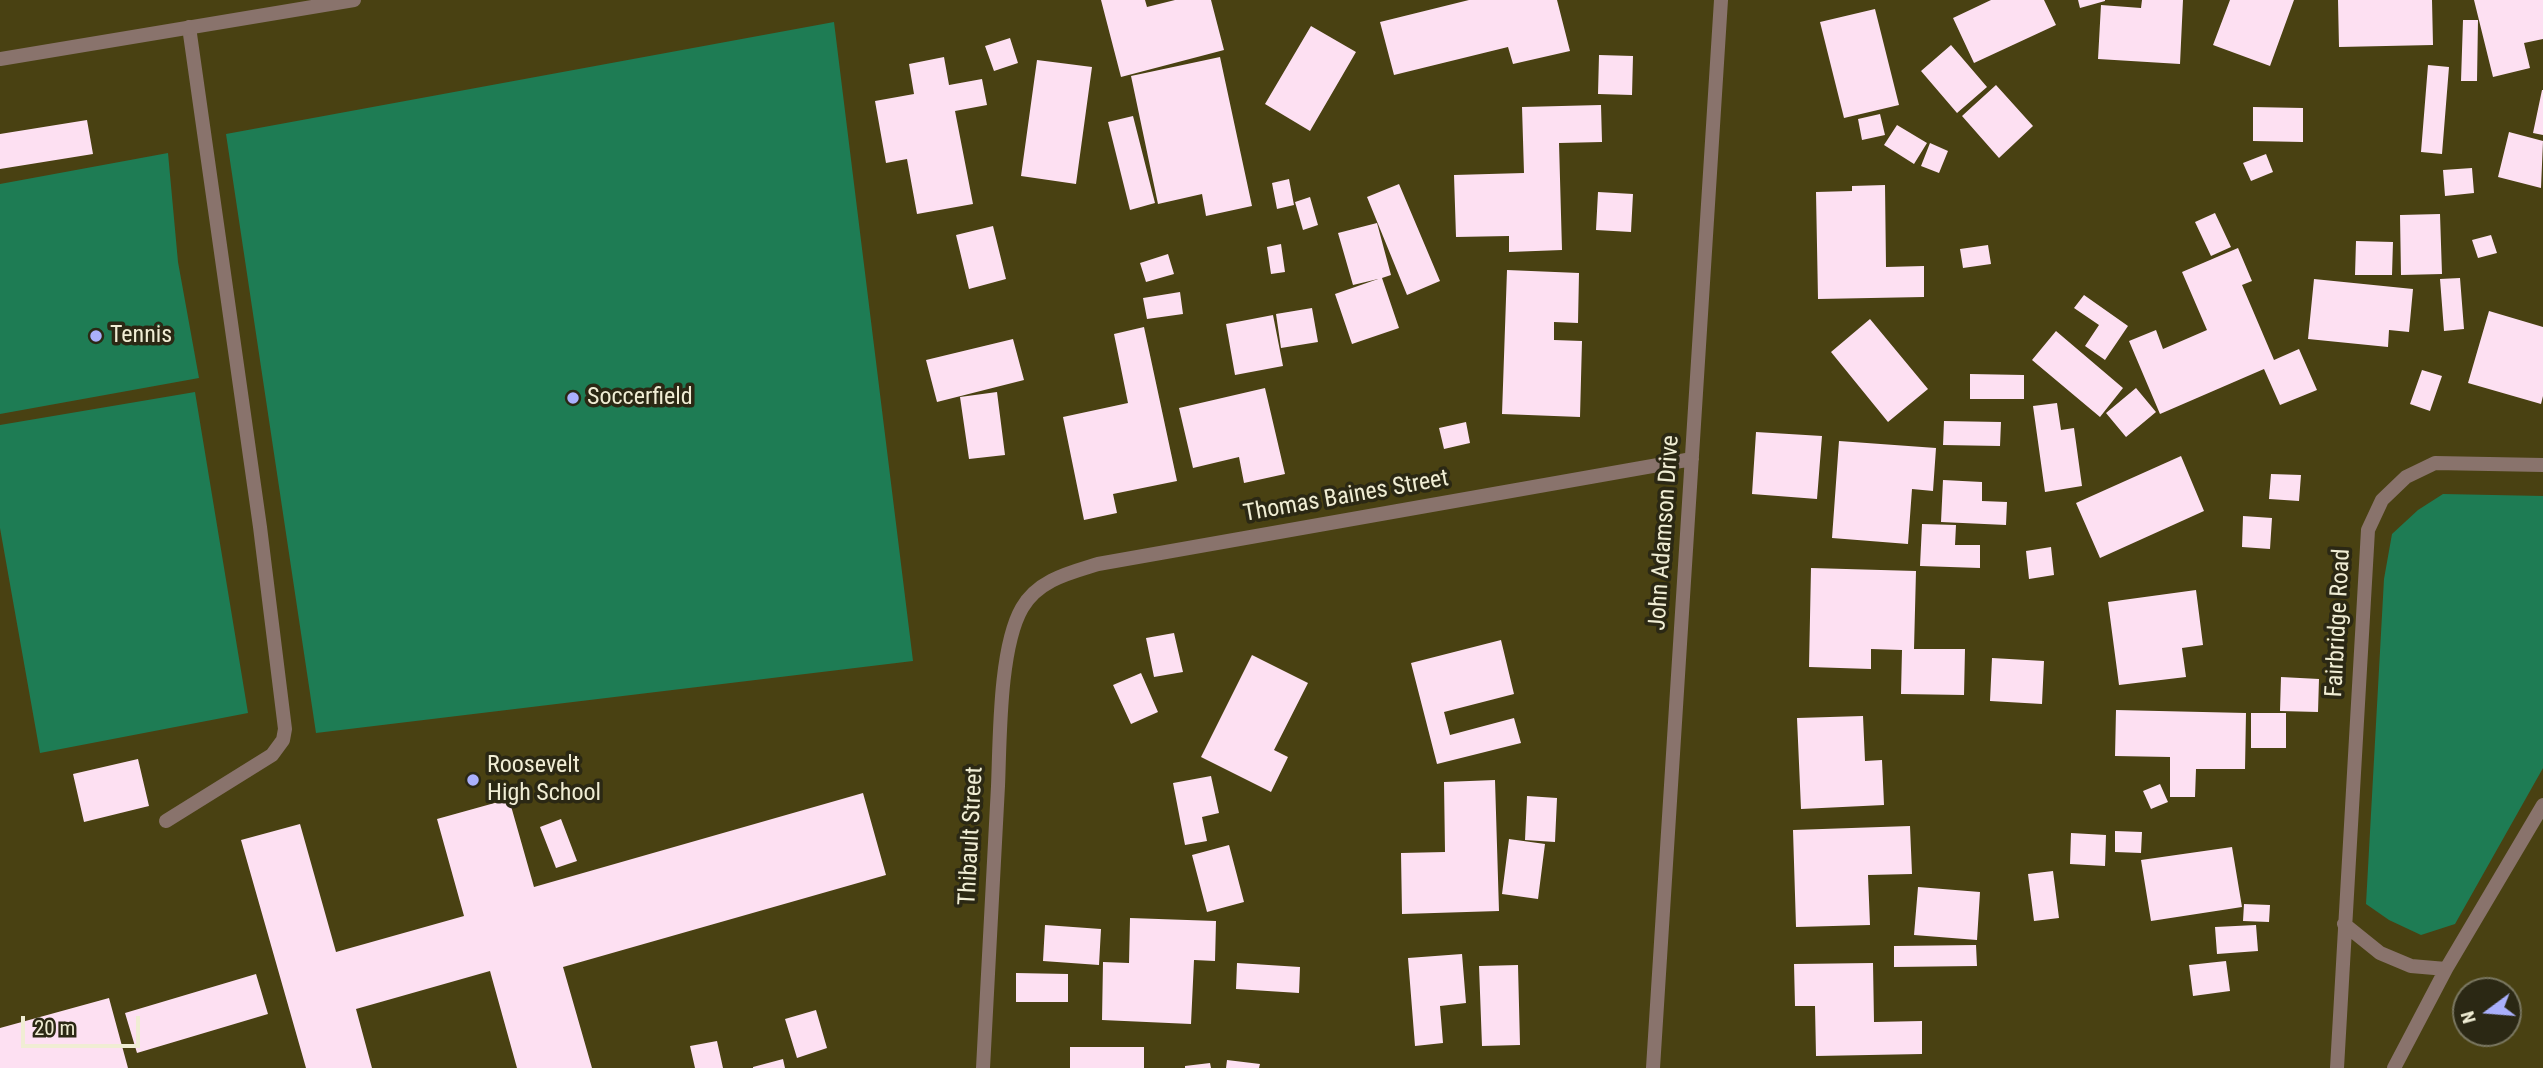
<!DOCTYPE html>
<style>
body{margin:0}
#map{position:relative;width:2543px;height:1068px;overflow:hidden;background:#494112;font-family:"Roboto Condensed",sans-serif}
canvas{display:block}
.north{position:absolute;left:2452px;top:977px;width:70px;height:70px;box-sizing:border-box;background:#2b2814;border:2px solid #7a7761;border-radius:50%;rotate:254deg;font-size:19px;font-weight:700;line-height:28px;text-align:center;color:#f0edd4}
.north::after{content:'';display:block;margin:auto;width:24px;height:32px;background:#aab0fc;clip-path:polygon(50% 0,100% 100%,50% 72%,0 100%)}
.scale{position:absolute;left:21px;top:1016px;width:119px;height:32px;box-sizing:border-box;border:4px solid #f0edd4;border-top:0;padding-left:9px;font-size:21px;line-height:24px;white-space:nowrap;color:#f0edd4;-webkit-text-stroke:5px #2b2814;paint-order:stroke}
</style>
<div id="map">
<canvas width="2543" height="1068"></canvas>
<div class="north">N</div>
<div class="scale">20 m</div>
</div>
<script>
const context = document.querySelector('canvas').getContext('2d');
context.lineJoin = 'round';
function fillPath(path, color) { context.fillStyle = color; context.fill(path, 'evenodd'); }
function trace(path, color, width, dash) { context.strokeStyle = color; context.lineWidth = width; context.lineCap = dash ? 'butt' : 'round'; context.setLineDash(dash || []); context.stroke(path); }
function write(font, color, halo, rows, align = 'center') {
  context.font = font + ' "Roboto Condensed",sans-serif'; context.lineWidth = 7; context.setLineDash([]); context.textBaseline = 'middle'; context.strokeStyle = halo; context.fillStyle = color; for (const [text, x, y, turn = 0] of rows) {
    context.save(); context.translate(x, y); context.rotate((+turn || 0) * Math.PI / 180); context.textAlign = isNaN(turn) ? turn : align; if (halo) context.strokeText(text, 0, 0); context.fillText(text, 0, 0); context.restore();
  }
}
fillPath(new Path2D(`
 M834 22 913 661 316 733 226 134Z
 M168 153 178 262 199 378 0 414V184Z
 M195 392 248 713 40 753 0 528V425Z
 M2443 494 2543 496V768L2455 924 2421 935 2389 920 2366 904 2384 579 2392 534 2418 510Z`), '#1e7c54');
fillPath(new Path2D(`
 M1101 0H1145L1147 7 1175 0H1211L1224 50 1121 77Z
 M1469 0H1557L1570 51 1513 64 1508 47 1394 75 1380 22Z
 M1991 0H2044L2056 25 1974 63 1953 18Z
 M2078 0H2105V1L2080 8Z
 M2142 0H2183L2180 64 2098 59 2101 5 2141 8Z
 M2230 0H2294L2270 66 2213 45Z
 M2338 0H2432L2433 45 2339 47Z
 M2474 0H2543V39L2524 43 2530 68 2493 77Z
 M1875 9 1899 105 1844 118 1820 22Z
 M2463 20H2478L2477 81H2461Z
 M1311 26 1356 52 1310 131 1265 104Z
 M1010 38 1018 63 994 71 985 46Z
 M1951 45 1987 87 1957 113 1921 71Z
 M1599 55 1633 56 1632 95 1598 94Z
 M944 57 949 85 982 79 987 105 955 111 973 204 917 214 907 159 886 163 875 101 914 94 909 64Z
 M1220 57 1252 206 1206 216 1202 194 1158 204 1131 76Z
 M1037 60 1092 67 1076 184 1021 176Z
 M2428 65 2449 67 2442 154 2421 152Z
 M1996 85 2033 126 1999 158 1962 116Z
 M2542 90H2543V135L2533 133Z
 M1601 105 1602 142 1559 143 1562 250 1509 252V236L1456 237 1454 175 1524 173 1522 107Z
 M2253 107 2303 108V142L2253 141Z
 M1880 114 1885 135 1862 140 1858 119Z
 M1133 116 1155 203 1130 210 1108 122Z
 M87 120 93 154 0 169V134Z
 M1897 125 1927 143 1914 164 1884 145Z
 M2509 132 2543 141 2541 188 2498 177Z
 M1930 143 1948 151 1939 173 1921 166Z
 M2266 154 2273 172 2251 181 2243 163Z
 M2472 168 2474 193 2445 196 2443 170Z
 M1289 179 1294 205 1277 209 1272 183Z
 M1399 184 1440 281 1407 295 1367 197Z
 M1885 185 1886 267 1924 266V297L1818 299 1816 192 1852 191V186Z
 M1598 192 1633 194 1631 232 1596 230Z
 M1310 197 1318 225 1303 230 1295 202Z
 M2215 213 2231 247 2211 256 2195 222Z
 M2440 214 2442 274 2401 275 2400 215Z
 M1377 223 1391 275 1382 278 1399 328 1352 344 1335 294 1378 279 1353 285 1338 233Z
 M993 226 1006 279 969 289 956 235Z
 M2491 235 2497 253 2478 258 2472 240Z
 M2356 241 2393 242 2392 275H2355Z
 M1281 244 1285 272 1271 274 1267 247Z
 M1988 245 1991 264 1963 268 1960 249Z
 M2238 248 2252 281 2242 285 2274 360 2299 349 2317 390 2280 405 2264 369 2160 414 2129 341 2156 330 2163 349 2207 330 2182 272Z
 M1168 254 1174 274 1146 282 1140 263Z
 M1507 270 1579 273 1578 323 1554 322V340L1582 341 1580 417 1502 414Z
 M2460 278 2464 329 2444 331 2440 279Z
 M2314 279 2413 289 2409 332 2389 330 2388 347 2308 339Z
 M1180 292 1183 314 1147 319 1143 298Z
 M2084 295 2128 326 2105 360 2085 346 2099 325 2074 308Z
 M1312 308 1318 342 1281 348 1276 314Z
 M2489 311 2543 327V396L2541 404 2468 383Z
 M1273 315 1283 366 1235 375 1226 324Z
 M1870 319 1928 389 1888 422 1831 352Z
 M1144 327 1177 481 1113 494 1117 513 1084 520 1063 417 1128 403 1114 334Z
 M2056 331 2123 388 2100 417 2032 360Z
 M1013 339 1024 380 937 402 926 360Z
 M2422 370 2442 376 2430 411 2410 404Z
 M1970 374 2024 375V399H1970Z
 M1265 388 1285 474 1244 483 1239 457 1193 468 1179 408Z
 M2136 388 2156 412 2126 437 2106 413Z
 M997 392 1005 455 969 459 960 397Z
 M2057 403 2061 430 2074 428 2082 486 2045 492 2033 406Z
 M1944 421 2001 422 2000 446 1943 445Z
 M1466 422 1470 443 1444 449 1439 428Z
 M1756 432 1822 436 1817 499 1752 494Z
 M1839 441 1936 448 1933 491 1912 489 1908 544 1832 538Z
 M2181 456 2204 511 2100 558 2076 503Z
 M2271 474 2301 475 2299 501 2269 499Z
 M1943 480 1982 482V501L2007 502 2006 525 1941 522Z
 M2243 516 2272 518 2270 549 2242 547Z
 M1922 524 1956 525 1955 545H1980V568L1920 566Z
 M2051 547 2054 575 2029 579 2026 551Z
 M1811 568 1916 571 1914 649H1965L1964 695 1901 694 1902 650 1871 649V669L1809 667Z
 M2196 590 2203 645 2182 648 2186 677 2119 685 2108 602Z
 M1174 633 1183 672 1154 677 1146 638Z
 M1501 640 1514 694 1444 712 1450 735 1514 718 1521 743 1437 764 1411 663Z
 M1252 655 1308 683 1274 750 1288 757 1271 792 1201 757Z
 M1992 658 2044 661 2042 704 1990 701Z
 M1141 673 1158 712 1131 724 1113 685Z
 M2281 677 2319 679 2318 712 2280 711Z
 M2116 710 2246 713 2245 769H2196L2195 797H2170V757L2115 756Z
 M2251 713H2286V748H2251Z
 M1863 716 1865 761 1882 760 1884 805 1801 809 1797 718Z
 M138 759 149 806 84 822 73 774Z
 M1211 776 1219 813 1202 817 1207 841 1185 845 1173 783Z
 M1495 780 1499 911 1402 914 1401 853 1445 852 1444 782Z
 M2160 784 2168 802 2151 809 2143 791Z
 M863 793 886 875 563 967 592 1068H517L490 971 356 1009 372 1068H306L241 840 300 824 336 952 464 916 437 819 509 799 534 887Z
 M1527 796 1557 798 1555 842 1525 840Z
 M561 819 577 861 556 868 540 827Z
 M1910 826 1912 874 1868 875 1870 925 1796 927 1793 830Z
 M2115 831 2142 832 2141 853 2115 852Z
 M2071 833 2106 835 2105 866 2070 864Z
 M1509 839 1545 844 1538 899 1502 894Z
 M1229 845 1244 902 1207 912 1192 855Z
 M2232 847 2242 907 2151 921 2141 860Z
 M2053 871 2059 918 2034 921 2028 874Z
 M1918 887 1980 892 1977 940 1914 935Z
 M2244 904 2270 905 2269 922 2243 921Z
 M1130 918 1216 921 1215 961 1194 960 1191 1024 1102 1020 1103 962 1129 963Z
 M1045 925 1101 929 1099 965 1043 961Z
 M2256 925 2258 951 2217 954 2215 927Z
 M1976 945 1977 966 1894 967V946Z
 M1462 954 1466 1003 1440 1006 1443 1043 1415 1046 1408 958Z
 M2226 961 2230 991 2193 996 2189 965Z
 M1237 963 1300 967 1299 993 1236 989Z
 M1873 963 1874 1022 1922 1021V1054L1816 1056 1815 1006H1795L1794 964Z
 M1518 965 1520 1045 1482 1046 1479 966Z
 M1016 973 1068 974V1002H1016Z
 M256 974 268 1014 137 1053 125 1013Z
 M109 998 128 1068H0V1028Z
 M816 1010 827 1048 797 1058 785 1019Z
 M717 1041 723 1068H695L690 1046Z
 M1070 1047H1144V1068H1070Z
 M783 1059 785 1068H753V1067Z
 M1227 1060 1260 1064 1259 1068H1226Z
 M1210 1063 1211 1068H1185V1066Z`), '#fde0f2');
trace(new Path2D(`
 M166 821 272 755 283 740 285 729 260 527 189 27`), '#89736c', 14);
trace(new Path2D(`
 M0 59 354 0
 M2344 924 2380 953 2411 966 2446 969
 M983 1068C988 974 993 880 998 786 1000 740 999 648 1022 608 1038 580 1069 573 1098 564L1692 459
 M1653 1068 1721 0
 M2337 1068 2368 530 2382 500 2406 477 2435 463 2543 465
 M2394 1068 2446 969 2543 805`), '#89736c', 14);
for (const [x, y, r, color] of [
 [96,336,7,"#aab0fc"],
 [573,398,7,"#aab0fc"],
 [473,780,7,"#aab0fc"]
]) { const dot = new Path2D(); dot.arc(x, y, r, 0, 2 * Math.PI); context.fillStyle = color; context.fill(dot); trace(dot, '#2b2814', 2.5); }
write('24px', '#f0edd4', '#2b2814', [
 ["Tennis",110,336],
 ["Soccerfield",587,398],
 ["Roosevelt",487,766],
 ["High School",487,794]
], 'left');
write('24px', '#f0edd4', '#2b2814', [
 ["Thomas Baines Street",1346,497,-10],
 ["John Adamson Drive",1665,533,-86],
 ["Fairbridge Road",2339,623,-87],
 ["Thibault Street",972,836,-87]
]);
</script>
